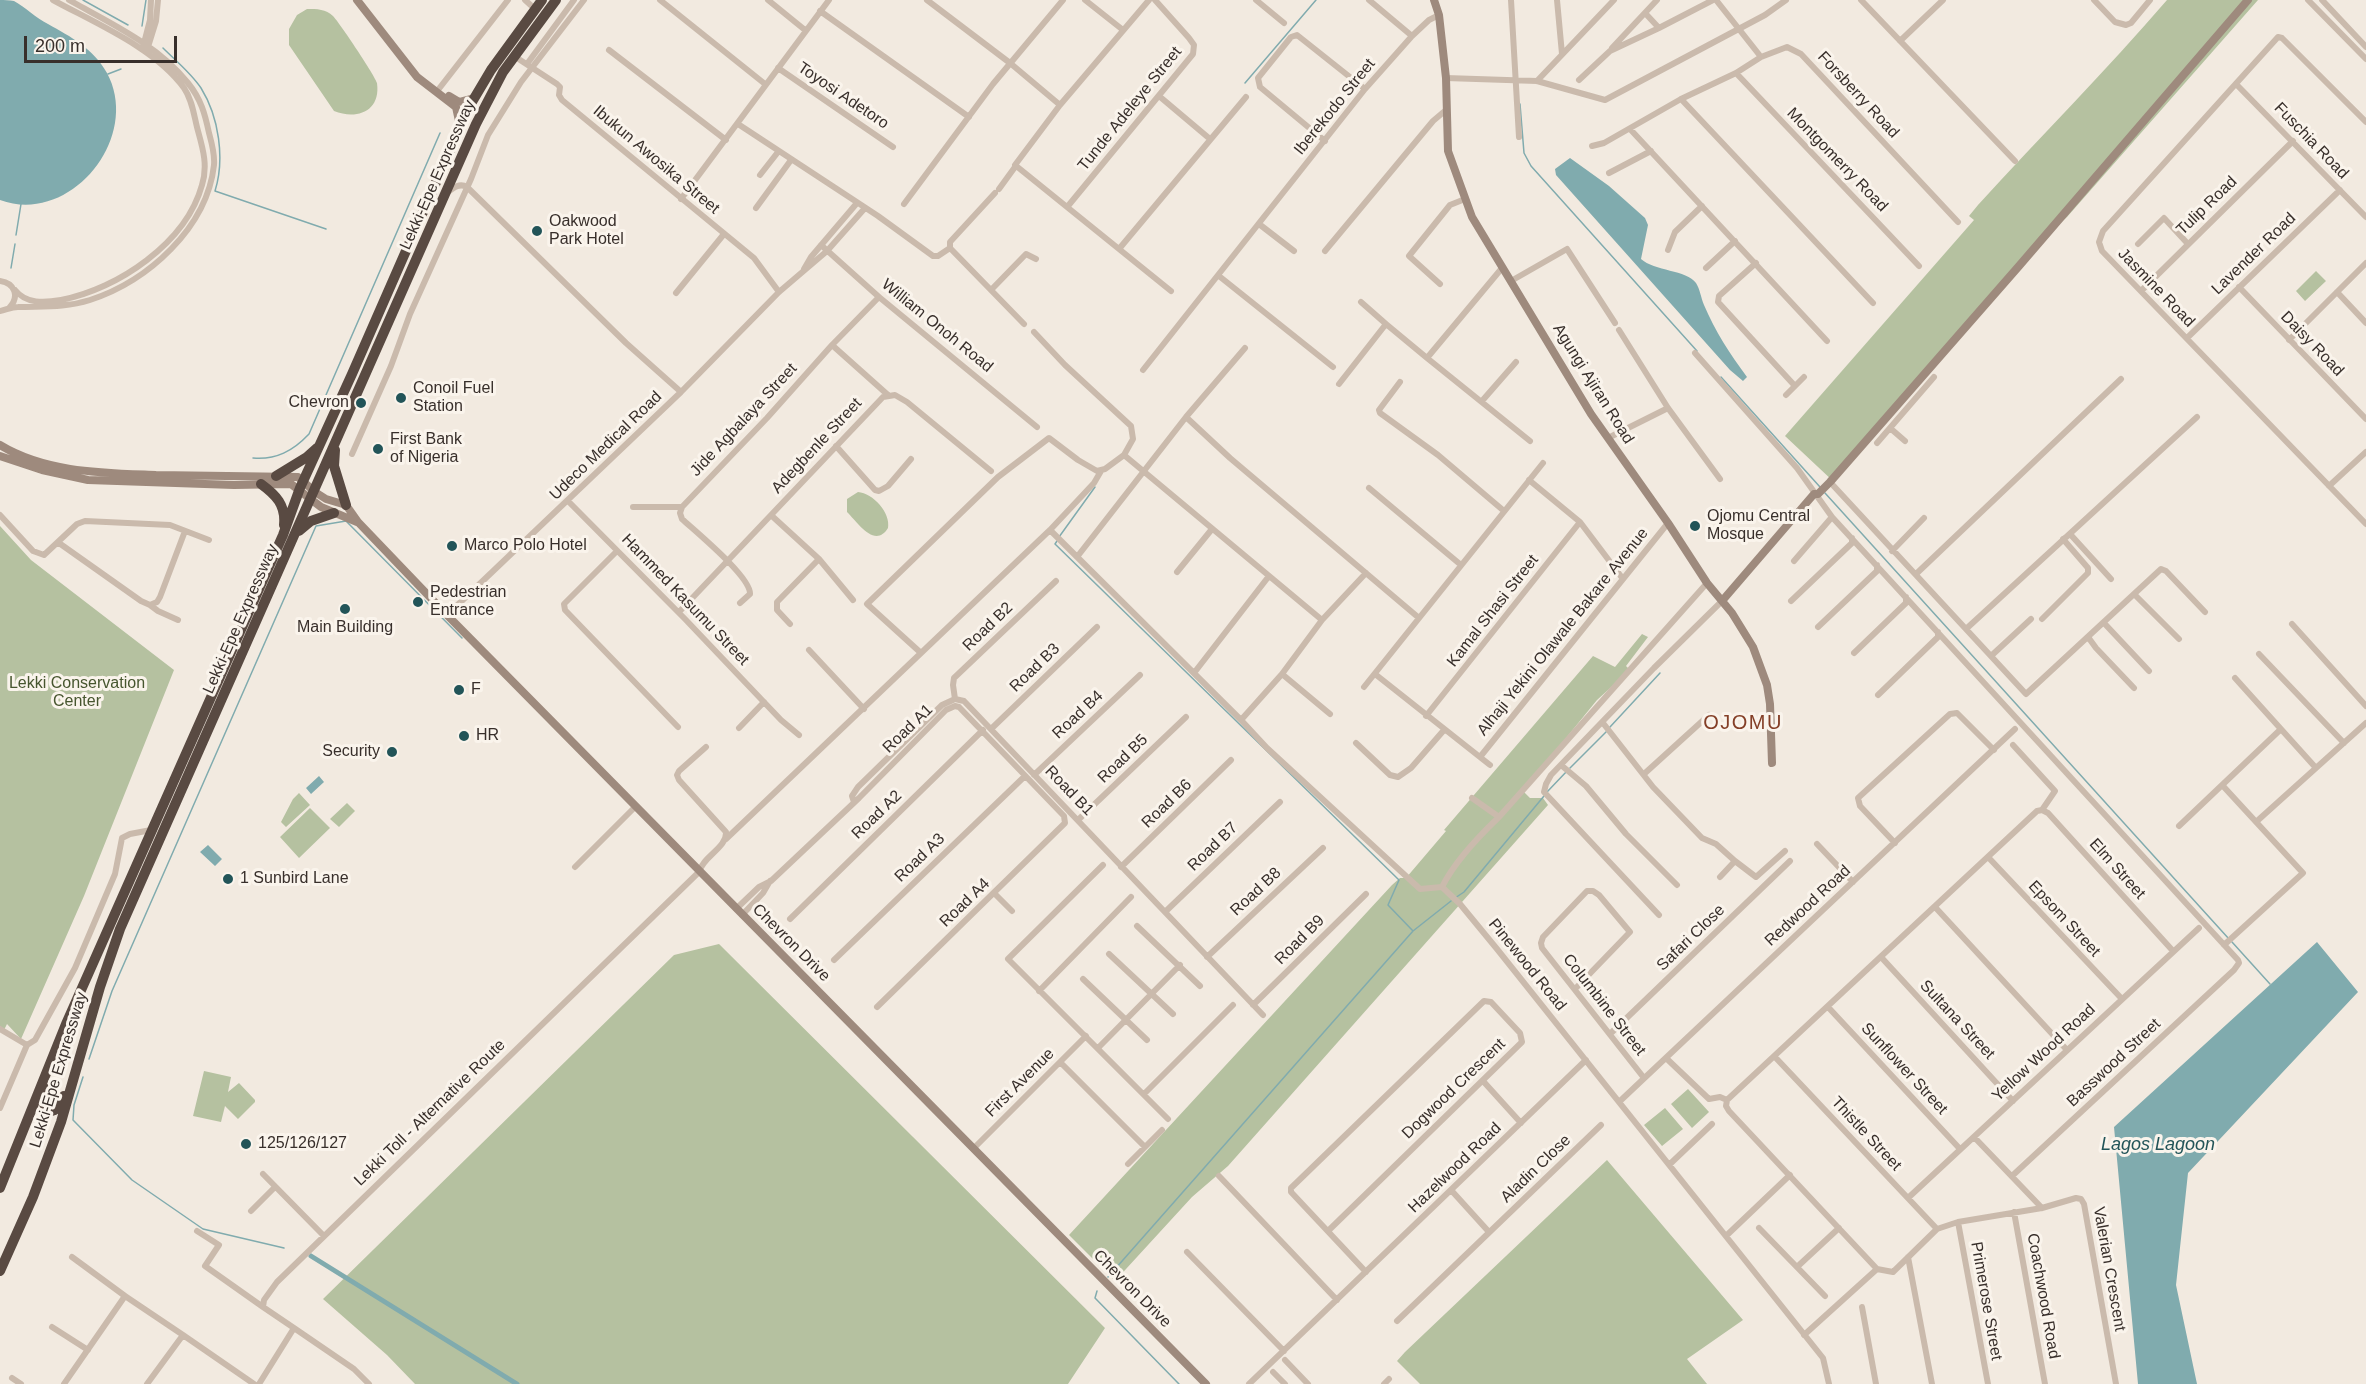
<!DOCTYPE html>
<style>
body{margin:0}
#map{position:relative;width:2366px;height:1384px;overflow:hidden;background:#f2eae0;font-family:Arial,sans-serif}
canvas{display:block}
.scale{position:absolute;left:24px;top:36px;width:153px;height:27px;box-sizing:border-box;border:3px solid #382f2b;border-top:0;padding-left:8px;font-size:18px;line-height:21px;white-space:nowrap;color:#382f2b;-webkit-text-stroke:4px #faf4ec;paint-order:stroke}
</style>
<div id="map">
<canvas width="2366" height="1384"></canvas>
<div class="scale">200 m</div>
</div>
<script>
const context = document.querySelector('canvas').getContext('2d');
context.lineJoin = 'round';
function fillPath(path, color) { context.fillStyle = color; context.fill(path, 'evenodd'); }
function trace(path, color, width, dash) { context.strokeStyle = color; context.lineWidth = width; context.lineCap = dash ? 'butt' : 'round'; context.setLineDash(dash || []); context.stroke(path); }
function write(font, color, halo, rows, align = 'center') {
  context.font = font + ' Arial,sans-serif'; context.lineWidth = 6; context.setLineDash([]); context.textBaseline = 'middle'; context.strokeStyle = halo; context.fillStyle = color; for (const [text, x, y, turn = 0] of rows) {
    context.save(); context.translate(x, y); context.rotate((+turn || 0) * Math.PI / 180); context.textAlign = isNaN(turn) ? turn : align; if (halo) context.strokeText(text, 0, 0); context.fillText(text, 0, 0); context.restore();
  }
}
fillPath(new Path2D(`
 M2167 0H2258L2067 217 2036 245 1834 482 1785 436 1974 220 1969 216 1978 205C2041 136 2106 71 2167 0Z
 M307 9C317 9 326 9 333 16 339 22 376 77 377 83 381 112 356 120 334 111L289 45V29L297 15Z
 M2316 271 2326 281 2305 301 2296 291Z
 M858 492C873 493 891 513 888 528 875 549 858 523 847 512V499Z
 M0 526 31 560 174 670 84 896 21 1039 7 1024 4 1030 0 1026Z
 M1642 634 1648 637 1626 666 1630 670 1597 700 1523 791 1530 798H1543L1548 805 1228 1166 1192 1197 1115 1281 1069 1235 1392 885 1400 878H1406L1446 831 1444 830 1593 656 1615 667Z
 M299 793 310 805 286 827 281 822 293 799Z
 M347 803 355 811 339 827 330 819Z
 M310 808 330 828 299 858 280 837Z
 M719 944 1105 1328 1068 1384H415L387 1355 323 1299 674 955Z
 M204 1071 231 1077 228 1092 239 1083 255 1100V1102L238 1119 225 1106 221 1122 193 1116Z
 M1688 1089 1709 1112 1692 1128 1671 1104Z
 M1665 1108 1683 1129 1662 1146 1644 1125Z
 M1607 1160 1743 1320 1687 1359 1707 1384H1420L1397 1361 1405 1352Z`), '#b5c1a0');
fillPath(new Path2D(`
 M0 0C4 0 10 0 14 1 25 7 36 18 48 24 71 37 93 48 107 73 142 138 70 226 0 200Z
 M1570 158 1609 186 1645 218 1648 225 1641 259C1654 271 1687 270 1696 283 1700 289 1701 298 1704 305 1715 331 1730 354 1747 377L1743 381 1730 370 1556 175 1555 169Z
 M319 776 324 782 311 794 306 788Z
 M208 845 222 859 215 866 200 852Z
 M2317 942 2358 992 2188 1173 2176 1285 2197 1384H2138L2114 1127Z`), '#80abae');
trace(new Path2D(`
 M83 0 128 25
 M142 26 146 0
 M163 48C176 61 191 73 201 88 219 117 225 159 215 191L326 229
 M108 74 121 69
 M1245 83 1316 0
 M1520 104 1524 153 1531 166 1697 351
 M16 235 21 204
 M11 268 15 244
 M1721 377 1820 487
 M253 458C276 460 293 451 309 434L440 133
 M1825 493 2229 939
 M1059 537 1095 487
 M1057 541 1055 544 1399 880 1388 905 1413 931 1108 1277
 M1610 727 1660 673
 M1570 768 1607 731
 M1547 792 1567 771
 M1455 898 1464 892 1544 796
 M1413 931 1451 901
 M2232 942 2270 984
 M89 1059 112 991 316 526 346 521 462 638
 M83 1077 74 1105 73 1120 132 1180 203 1229 284 1248
 M1097 1291 1095 1298 1179 1384`), '#80abae', 1.5);
trace(new Path2D(`
 M311 1256 517 1384`), '#80abae', 5);
trace(new Path2D(`
 M525 0 535 9
 M660 0 765 84
 M768 0 805 30
 M927 0 1010 63 1060 105
 M1085 0 1123 30
 M1149 0 1060 105 1015 165 1171 291
 M1256 0 1284 23
 M1369 0 1412 36
 M1511 0 1519 137
 M1557 0 1562 54
 M1716 0 1761 57
 M1861 0 2015 161
 M2094 0 2115 22 2126 25 2131 23 2150 0
 M2308 0 2366 59
 M2322 0 2366 47
 M820 11 969 117
 M1645 13 1659 28
 M1900 41 1943 0
 M143 47 150 20 151 0
 M1612 48 1657 0
 M147 50 156 21 158 0
 M609 50 726 140
 M514 56 557 84 560 87 559 95 562 100 754 258 779 292
 M527 64 574 0
 M778 68 893 147
 M1736 73 1919 266
 M1446 78 1537 81 1605 100 1765 15 1786 0
 M1579 80 1610 51 1659 28 1713 0
 M1537 81 1614 0
 M2236 84 2366 217
 M438 90 508 0
 M1159 96 1210 139
 M1681 99 1873 303
 M2366 122 2282 38 2278 37 2103 231 2099 242 2102 251 2366 524
 M738 124 878 216 933 256H938L950 248V242L995 193
 M1630 129 1827 341
 M1325 141 1260 87 1258 78 1291 37 1297 35 1365 89
 M1592 146 1604 143 1681 99 1736 73 1761 57 1787 47 1801 54 1958 222
 M1609 173 1651 151
 M760 175 778 152
 M999 189 1015 167
 M448 192C454 187 460 183 467 187L626 343 681 392
 M681 199 829 0
 M904 204 993 84 1063 0
 M1068 206 1193 54 1194 45 1189 38 1155 0
 M756 208 791 160
 M1259 224 1294 251
 M2138 244 2164 218 2188 244
 M821 245 879 297 1037 427
 M950 248 1024 324
 M1119 249 1246 97
 M1668 250 1675 232 1702 206
 M1325 251 1433 121 1446 110
 M1756 263 1719 296 1718 302 1795 386
 M1706 268 1735 241
 M804 269 811 257 857 203
 M1219 276 1333 367
 M0 281C15 283 20 297 9 308
 M1511 281 1567 249 1615 323
 M1440 284 1409 256 1450 205 1465 199
 M2239 287 2366 419
 M15 290C26 304 44 303 61 300 118 289 186 243 202 185 208 166 203 149 198 131 194 117 193 101 184 88 155 48 95 23 53 0
 M991 290 1026 254 1036 259
 M2141 291 2293 141
 M2337 292 2366 323
 M676 293 724 234
 M1361 302 1386 324
 M0 311C6 310 11 307 18 307 43 306 65 308 90 300 148 281 207 228 214 165 215 154 212 144 209 133 205 114 201 99 188 83 158 45 110 23 69 0
 M1619 330 1668 408 1720 479
 M1034 332 1065 365 1131 426 1133 439 1124 455
 M2187 338 2340 190
 M2289 340 2366 263
 M832 345 888 395
 M1695 353 1797 468 1832 517 2238 960 2239 963 2234 970 2012 1176
 M1427 358 1530 441
 M1143 370 1365 89 1412 36 1429 20 1439 15
 M1400 382 1379 410 1380 413 1438 455 1504 511
 M1339 384 1386 324 1427 358 1502 268
 M1786 395 1804 377
 M1482 401 1516 362
 M1186 417 1230 458 1419 618
 M1890 428 1905 441
 M1608 438 1668 408
 M1877 443 1934 377
 M836 446 875 490 879 491 888 486 911 459
 M352 454 391 366 410 314 471 179 488 135 521 82 584 0
 M1529 480 1580 522 1623 579
 M1830 482 2026 694 2161 569 2166 571 2205 612
 M2329 486 2366 452
 M1369 488 1461 565
 M568 501 685 619 781 720 799 735
 M633 507H682
 M0 515 33 551 44 555 77 524 85 521 170 525 209 540
 M772 516 819 559 853 600
 M1050 530 1241 720
 M2070 534 2111 579
 M59 543 141 601 150 605 157 602 160 597 185 531
 M617 551 564 604 565 610 678 727
 M1892 551 1924 518
 M1077 557 1186 417 1245 348
 M1794 561 1832 517
 M1177 572 1212 529
 M1916 574 2121 379
 M1707 583 1499 817C1478 837 1455 861 1442 887L1460 904 1497 949 1823 1358 1829 1384
 M2135 595 2179 639
 M1791 601 1852 543V538
 M740 603 750 594C751 577 696 532 682 519L680 513 682 507 767 418 832 345 879 297
 M150 605 158 611 178 620
 M679 612 883 397 895 395 907 402 991 471
 M447 615 681 392 779 292 827 251 865 208
 M2042 619 2088 573V568L2063 539
 M1322 620 1282 674 1241 720 1267 748 1420 889 1442 887
 M2104 623 2149 671
 M790 624 777 610V602L819 559
 M2292 624 2366 706
 M1818 627 1877 571V565
 M1966 629 2197 417
 M2088 637 2096 648 2134 688
 M809 650 864 709
 M921 653 867 604 998 477 1049 438 1078 460 1097 471 1105 469 1124 455 1322 620 1366 573
 M1854 653 1906 603V597
 M2259 654 2344 743
 M1991 656 2031 619
 M1194 673 1269 576
 M1282 674 1330 714
 M1375 674 1490 765
 M2235 678 2316 768
 M1364 687 1543 463
 M1878 695 1938 637V632
 M955 699 953 685 954 678 1056 581
 M1426 716 1580 522
 M1603 723 1653 787 1702 838 1716 844 1735 861 1720 877
 M739 728 764 702
 M991 729 1097 627
 M1356 743 1390 775 1398 777 1411 768 1444 730
 M2013 745 2055 791 2042 810
 M1480 757 1668 523
 M1561 765 1586 786 1626 834 1677 885
 M1644 774 1709 715
 M1034 775 1140 675
 M2223 786 2303 873 2224 945
 M1472 798 1499 817
 M854 802 852 796 858 787 942 705 955 699 964 701 1263 1015
 M1078 820 1186 717
 M2256 822 2366 723
 M2179 826 2281 729
 M726 839 1050 530 1094 483 1101 471
 M1895 843 1860 806 1858 798 1950 714 1957 713 1994 750
 M1817 844 1853 882
 M1988 857 2122 999
 M1735 861 1756 877 1785 851
 M1103 865 1008 959 1168 1119
 M575 867 635 807
 M1121 867 1231 760
 M994 893 1012 911
 M1935 907 2067 1050
 M736 909 759 887 771 881 859 798 946 710 955 706 959 707 1064 816 1065 823 877 1007
 M1165 912 1280 802
 M742 915 763 893 770 881
 M1659 915 1544 792 1546 784 1551 775 1654 668 1722 601
 M790 919 983 730
 M1137 926 1200 986
 M1109 954 1173 1014
 M1207 957 1323 848
 M1881 957 2013 1101
 M834 960 1025 776
 M1083 979 1147 1040
 M1575 989 1630 932 1599 895 1593 891H1587L1543 937 1541 943 1542 948 1644 1078
 M1039 991 1131 897
 M1253 1005 1366 894
 M1828 1007 1960 1149
 M0 1029 27 1045
 M1610 1034 1790 861
 M1098 1048 1180 965
 M1775 1057 1937 1229
 M1666 1058 1709 1099 1720 1097 1727 1100
 M1060 1062 1145 1147
 M1483 1081 1521 1123
 M1144 1094 1233 1005
 M1619 1102 2015 729
 M0 1108 27 1045 35 1040 75 968 115 874 122 838 130 834 151 830
 M1974 1137 2042 1208
 M973 1149 1086 1036
 M1128 1164 1162 1130
 M1670 1164 1712 1124
 M263 1174 323 1235
 M1219 1176 1337 1300
 M1451 1190 1489 1232
 M1908 1198 2199 928
 M251 1211 275 1187
 M2014 1212 2045 1384
 M1958 1222 1988 1384
 M1759 1228 1825 1296
 M197 1231 219 1245 205 1266 263 1307
 M1328 1231 1522 1042 1520 1033 1491 1002 1484 1001 1291 1188V1192L1366 1272
 M1727 1235 1790 1175
 M1187 1252 1284 1351
 M72 1257 125 1296
 M1908 1257 1932 1384
 M1797 1267 1839 1228
 M1877 1269 1729 1111 1726 1106 1727 1100 2037 811 2042 810 2048 813 2173 951
 M1862 1307 1876 1384
 M1397 1321 1601 1125
 M52 1327 88 1350
 M294 1328 354 1369 369 1384
 M1804 1335 1877 1269 1893 1272 1937 1229 1958 1222 2042 1208 2076 1198 2081 1199 2084 1204 2116 1384
 M1285 1360 1308 1384
 M1273 1372 1285 1384
 M12 1378 21 1384
 M64 1384 125 1296 183 1335
 M147 1384 183 1335 254 1384
 M259 1384 294 1328 263 1307 264 1300 277 1282 699 872C703 856 727 848 726 832L679 780 677 775 679 771 706 747
 M1249 1384 1586 1060
 M1384 1384 1389 1379`), '#cabaac', 6);
trace(new Path2D(`
 M357 0 417 77 456 107 460 126
 M1434 0 1439 15 1446 78 1448 151 1472 217 1591 414 1668 523 1707 583 1732 613 1753 647 1767 685 1770 704 1772 763
 M449 96 459 102 474 98
 M0 445C46 473 104 473 156 475 203 476 251 476 298 477L315 492 326 499 346 505 358 522 447 615 1206 1384
 M0 456 42 470 88 480 234 485 291 484 321 507 357 522
 M1722 601 1814 494H1818L1830 482 2019 266 2248 0`), '#9e8a7d', 8);
trace(new Path2D(`
 M335 450 334 466 346 505
 M276 476 307 457 317 448
 M261 484C276 495 286 505 284 525
 M299 531 311 521 334 513
 M47 1089 44 1104 48 1111C58 1112 61 1103 64 1096
 M0 1188 66 1024 283 535 300 488 352 374 469 107 491 70 542 0
 M0 1271 33 1197 61 1122 100 987 120 929 476 124 503 72 556 0`), '#594a42', 10);
for (const [x, y, r, color] of [
 [537,231,6,"#225458"],
 [401,398,6,"#225458"],
 [361,403,6,"#225458"],
 [378,449,6,"#225458"],
 [1695,526,6,"#225458"],
 [452,546,6,"#225458"],
 [418,602,6,"#225458"],
 [345,609,6,"#225458"],
 [459,690,6,"#225458"],
 [464,736,6,"#225458"],
 [392,752,6,"#225458"],
 [228,879,6,"#225458"],
 [246,1144,6,"#225458"]
]) { const dot = new Path2D(); dot.arc(x, y, r, 0, 2 * Math.PI); context.fillStyle = color; context.fill(dot); trace(dot, '#faf4ec', 2); }
write('16px', '#382f2b', '#faf4ec', [
 ["Forsberry Road",1858,95,47],
 ["Toyosi Adetoro",843,96,34],
 ["Iberekodo Street",1335,107,-51],
 ["Tunde Adeleye Street",1130,109,-51],
 ["Fuschia Road",2311,141,46],
 ["Ibukun Awosika Street",656,160,40],
 ["Montgomerry Road",1837,160,46],
 ["Lekki-Epe Expressway",438,175,-66],
 ["Tulip Road",2207,206,-44],
 ["Lavender Road",2254,254,-44],
 ["Jasmine Road",2156,288,46],
 ["William Onoh Road",937,326,39],
 ["Daisy Road",2312,344,46],
 ["Agungi Ajiran Road",1593,384,58],
 ["Jide Agbalaya Street",744,420,-47],
 ["Udeco Medical Road",606,446,-44],
 ["Adegbenle Street",817,446,-47],
 ["Hammed Kasumu Street",685,600,46],
 ["Kamal Shasi Street",1493,611,-52],
 ["Lekki-Epe Expressway",241,619,-66],
 ["Road B2",988,627,-44],
 ["Alhaji Yekini Olawale Bakare Avenue",1563,632,-51],
 ["Road B3",1035,668,-44],
 ["Road B4",1078,715,-43],
 ["Road A1",908,729,-44],
 ["Road B5",1123,759,-44],
 ["Road B1",1069,791,46],
 ["Road B6",1167,804,-44],
 ["Road A2",877,815,-44],
 ["Road B7",1213,847,-44],
 ["Road A3",920,858,-44],
 ["Elm Street",2117,869,48],
 ["Road B8",1256,892,-43],
 ["Road A4",965,903,-44],
 ["Redwood Road",1808,906,-43],
 ["Epsom Street",2064,919,47],
 ["Safari Close",1691,938,-44],
 ["Road B9",1300,940,-45],
 ["Chevron Drive",791,943,45],
 ["Pinewood Road",1527,965,51],
 ["Columbine Street",1604,1005,52],
 ["Sultana Street",1957,1020,47],
 ["Yellow Wood Road",2044,1053,-43],
 ["Basswood Street",2114,1063,-43],
 ["Sunflower Street",1904,1069,47],
 ["Lekki-Epe Expressway",59,1070,-73],
 ["First Avenue",1020,1083,-45],
 ["Dogwood Crescent",1454,1089,-44],
 ["Lekki Toll - Alternative Route",430,1113,-44],
 ["Thistle Street",1866,1134,47],
 ["Hazelwood Road",1455,1168,-44],
 ["Aladin Close",1536,1169,-44],
 ["Valerian Crescent",2109,1269,80],
 ["Chevron Drive",1132,1289,45],
 ["Coachwood Road",2043,1296,80],
 ["Primerose Street",1986,1301,80]
]);
write('16px', '#382f2b', '#faf4ec', [
 ["Oakwood",549,222],
 ["Park Hotel",549,240],
 ["Conoil Fuel",413,389],
 ["Station",413,407],
 ["Chevron",349,403,"right"],
 ["First Bank",390,440],
 ["of Nigeria",390,458],
 ["Ojomu Central",1707,517],
 ["Mosque",1707,535],
 ["Marco Polo Hotel",464,546],
 ["Pedestrian",430,593],
 ["Entrance",430,611],
 ["Main Building",345,628,"center"],
 ["F",471,690],
 ["HR",476,736],
 ["Security",380,752,"right"],
 ["1 Sunbird Lane",240,879],
 ["125/126/127",258,1144]
], 'left');
write('16px', '#47562f', '#faf4ec', [
 ["Lekki Conservation",77,684],
 ["Center",77,702]
]);
write('italic 18px', '#225458', '#faf4ec', [
 ["Lagos Lagoon",2158,1145]
]);
context.letterSpacing = '1.5px';
write('20px', '#843f27', '#faf4ec', [
 ["OJOMU",1743,723]
]);
context.letterSpacing = '0px';
</script>
